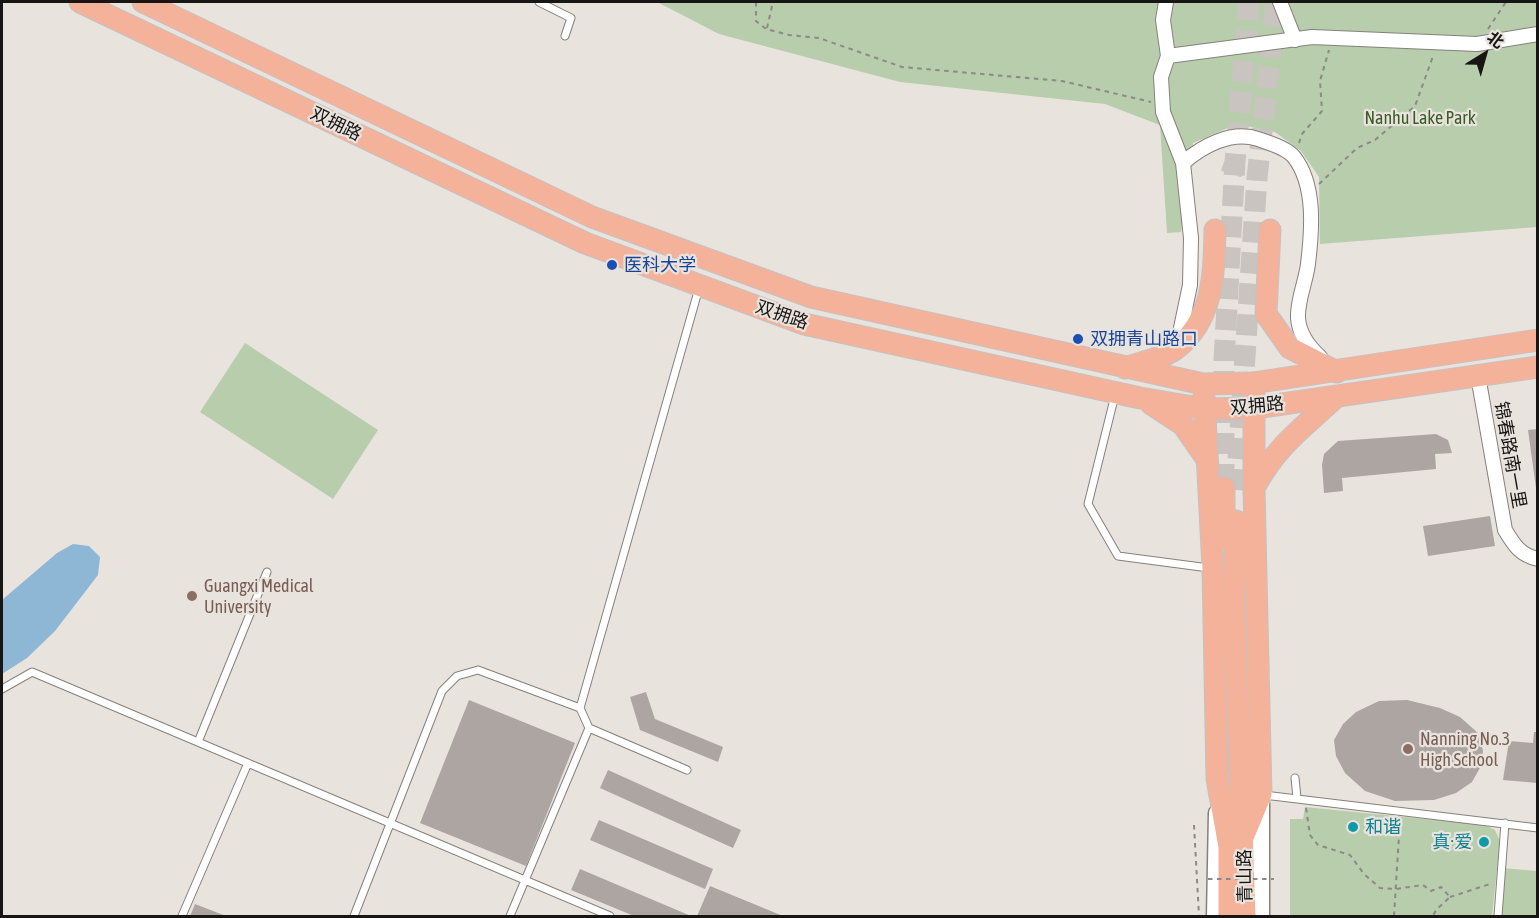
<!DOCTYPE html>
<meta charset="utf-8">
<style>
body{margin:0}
#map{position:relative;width:1539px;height:918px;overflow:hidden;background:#e9e3de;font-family:"Asap Condensed","Noto Sans SC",sans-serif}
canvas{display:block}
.frame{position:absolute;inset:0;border:3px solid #181614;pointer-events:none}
.north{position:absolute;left:1455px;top:24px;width:60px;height:60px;-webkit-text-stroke:4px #e9e3de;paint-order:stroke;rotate:37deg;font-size:16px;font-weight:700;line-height:24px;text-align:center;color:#181614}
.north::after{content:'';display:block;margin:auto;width:21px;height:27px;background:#181614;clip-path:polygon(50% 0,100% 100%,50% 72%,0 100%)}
</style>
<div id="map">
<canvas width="1539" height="918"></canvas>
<div class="frame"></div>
<div class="north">北</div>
</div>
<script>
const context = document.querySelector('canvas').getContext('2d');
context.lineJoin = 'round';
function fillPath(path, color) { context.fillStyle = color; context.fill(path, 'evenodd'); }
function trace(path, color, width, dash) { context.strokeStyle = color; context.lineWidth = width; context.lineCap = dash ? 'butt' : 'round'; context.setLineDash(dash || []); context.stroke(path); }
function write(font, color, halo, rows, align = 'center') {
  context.font = font + ' "Asap Condensed","Noto Sans SC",sans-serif'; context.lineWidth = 4.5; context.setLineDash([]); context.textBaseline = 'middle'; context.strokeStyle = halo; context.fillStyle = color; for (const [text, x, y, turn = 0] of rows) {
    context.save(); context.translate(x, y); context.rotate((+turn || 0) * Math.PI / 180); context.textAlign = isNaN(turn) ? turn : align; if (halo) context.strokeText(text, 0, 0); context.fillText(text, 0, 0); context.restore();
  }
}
fillPath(new Path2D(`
 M657 2H1537V227L1320 244 1319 177 1301 151 1275 132 1237 124 1193 143 1181 232 1167 233 1160 125 1105 104 900 82 719 34Z
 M245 343 378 430 333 499 200 412Z
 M1305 807 1485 825 1495 830 1500 841 1492 916H1290V819H1303Z
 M1502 868 1537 871V916H1498Z`), '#b7cdac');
fillPath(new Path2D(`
 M73 544 89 546 100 557 98 575 55 631 27 658 2 674V600L57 553Z`), '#8eb6d5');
fillPath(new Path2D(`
 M1538 429V487L1536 488 1528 430Z
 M1436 434 1448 440 1452 453 1435 454 1436 469 1342 478 1343 491 1324 493 1322 465 1324 454 1338 441Z
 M1490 516 1495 546 1428 556 1423 526Z
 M646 692 655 719 723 747 718 762 640 730 630 697Z
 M469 700 575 743 526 866 420 823Z
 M1407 700 1440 708 1460 717 1478 733 1483 751 1481 766 1472 782 1456 793 1434 800 1395 801 1365 791 1345 773 1336 756 1334 740 1343 724 1356 712 1379 701Z
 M1534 732H1538V783L1503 780 1509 741 1533 743Z
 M608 770 741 830 733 848 600 788Z
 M599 820 713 869 705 889 590 840Z
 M580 869 691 916H634L571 890Z
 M710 886 783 916H697Z
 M195 904 226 916H190Z`), '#aca5a2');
trace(new Path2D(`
 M1231 174 1235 162 1249 2
 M1224 485V360L1235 162
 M1236 490 1257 178 1276 2`), '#cac4c0', 21, [21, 10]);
const service = new Path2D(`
 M539 2 571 18 565 36
 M1115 395 1088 504 1118 556 1209 568
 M2 689 32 672 610 916
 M589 728 687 770
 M198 742 267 572
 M1295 778 1297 798
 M1264 795 1538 828
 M182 916 248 763
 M354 916 442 691 457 676 478 670 580 708
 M510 916 589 728 580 708 699 288
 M1498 916 1505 823`);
const minor = new Path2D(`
 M1166 2 1163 20 1168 56 1161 77 1163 112 1183 163
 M1280 2 1295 40
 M1168 56 1312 37 1477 44 1538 34
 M1177 347 1190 285 1191 238 1183 163C1202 146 1232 130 1258 139 1269 143 1287 148 1294 157 1316 185 1312 231 1308 264 1306 281 1297 301 1298 318 1299 334 1309 347 1320 357
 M1478 376 1505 530C1514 545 1520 555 1538 559`);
const tertiary = new Path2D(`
 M1215 916 1217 813
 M1261 916V803`);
const primary = new Path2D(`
 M80 2 585 243 804 324 1140 398 1205 409 1255 408 1538 367
 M143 2 592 217 811 297 1203 384 1253 383 1538 340
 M1270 230 1266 314 1290 348 1337 372
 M1125 368C1141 362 1165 358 1177 348 1214 318 1214 273 1215 230
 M1204 396 1213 568 1217 779 1229 847
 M1151 404 1183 425 1206 458
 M1255 486C1279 443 1302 429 1336 397
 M1224 488V538
 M1236 521 1234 603 1245 916
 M1229 834V916
 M1244 835 1261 794 1254 489V396`);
trace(service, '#86807c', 9);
trace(minor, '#86807c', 16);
trace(tertiary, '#86807c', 19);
trace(primary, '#c3c2c2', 23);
trace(new Path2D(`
 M756 2V21L766 29 789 35 819 38 902 67 1062 81 1151 102
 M767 28 773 2
 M1488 29 1506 2
 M1299 143 1302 134 1322 111 1320 81 1329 50
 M1319 184 1357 148 1375 140 1415 106 1432 59V54
 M1306 808 1310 835 1318 845 1350 855 1364 874 1380 888 1396 889 1423 885 1431 891 1441 887 1450 897 1436 910 1433 916
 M1194 825 1199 916
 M1450 897 1490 884
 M1394 916 1400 820`), '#8d8985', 2, [4.5, 4.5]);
trace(service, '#fff', 7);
trace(minor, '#fff', 14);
trace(tertiary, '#fff', 16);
trace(primary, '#f5b29a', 21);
trace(new Path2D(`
 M1208 879H1274`), '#8d8985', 2, [4.5, 4.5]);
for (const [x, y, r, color] of [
 [612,265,6,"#1a4fb4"],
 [1078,339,6,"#1a4fb4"],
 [192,596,6,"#8d6e63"],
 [1408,749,6,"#8d6e63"],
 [1353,827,6,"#0f9aa8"],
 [1484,842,6,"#0f9aa8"]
]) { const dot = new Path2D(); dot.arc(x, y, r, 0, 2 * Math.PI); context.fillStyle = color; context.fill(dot); trace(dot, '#e9e3de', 2); }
write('18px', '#395d26', '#e9e3de', [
 ["Nanhu Lake Park",1420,118]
]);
write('18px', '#181614', '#e9e3de', [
 ["双拥路",336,124,26],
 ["双拥路",782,315,19],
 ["双拥路",1257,406,-5],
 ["锦春路南一里",1510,455,80],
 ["青山路",1245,876,-91]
]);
write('18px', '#164399', '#e9e3de', [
 ["医科大学",624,265],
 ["双拥青山路口",1090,339]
], 'left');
write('18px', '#785e54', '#e9e3de', [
 ["Guangxi Medical",204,586],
 ["University",204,607],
 ["Nanning No.3",1420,739],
 ["High School",1420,760]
], 'left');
write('18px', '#0d838f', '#e9e3de', [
 ["和谐",1365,827],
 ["真·爱",1472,842,"right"]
], 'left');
</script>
